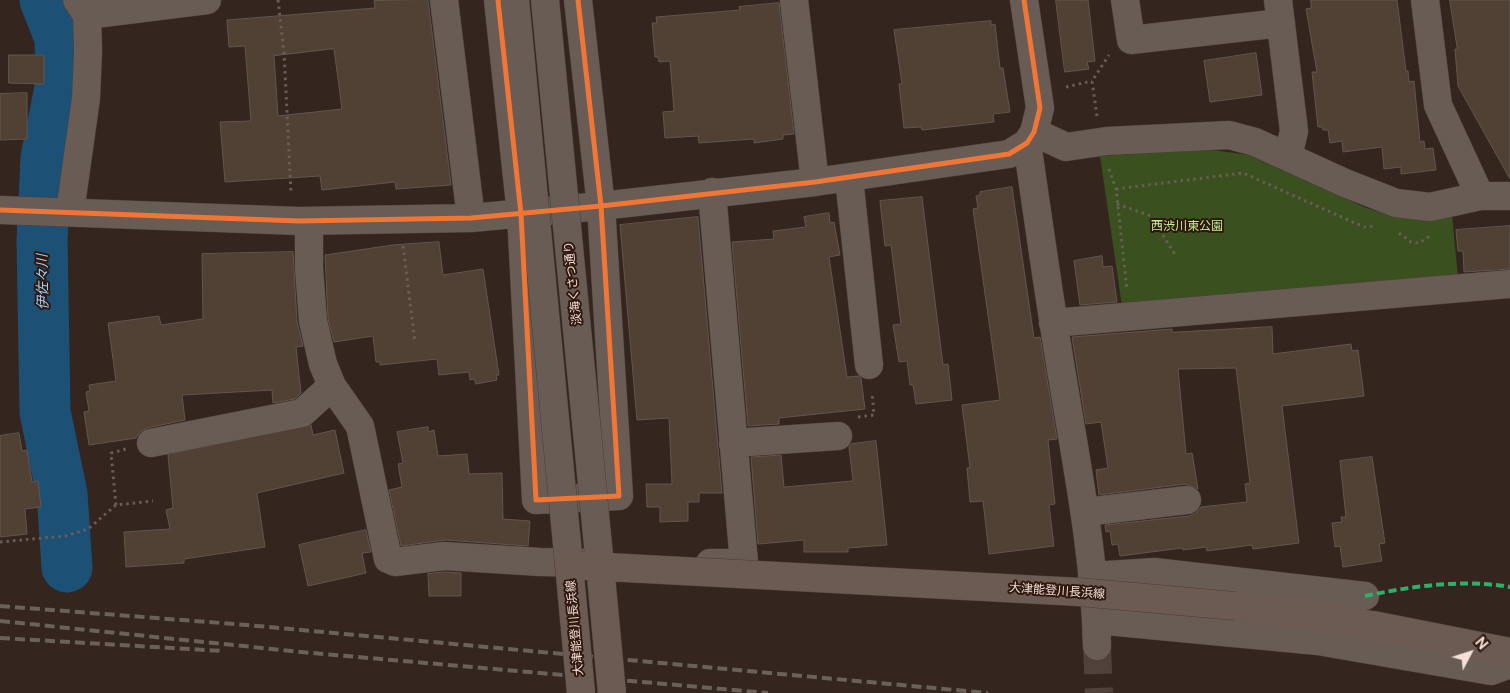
<!DOCTYPE html>
<meta charset="utf-8">
<style>
body{margin:0}
#map{position:relative;width:1510px;height:693px;overflow:hidden;background:#34251f;font-family:"Public Sans",sans-serif}
canvas{display:block}
.north{position:absolute;left:1445px;top:628px;width:50px;height:50px;-webkit-text-stroke:4px #31180e;paint-order:stroke;rotate:50deg;font-size:14px;font-weight:700;line-height:20px;text-align:center;color:#f2e0d9}
.north::after{content:'';display:block;margin:auto;width:18px;height:22px;background:#f2e0d9;clip-path:polygon(50% 0,100% 100%,50% 72%,0 100%)}
</style>
<div id="map">
<canvas width="1510" height="693"></canvas>
<div class="north">N</div>
</div>
<script>
const context = document.querySelector('canvas').getContext('2d');
context.lineJoin = 'round';
function fillPath(path, color) { context.fillStyle = color; context.fill(path, 'evenodd'); }
function trace(path, color, width, dash) { context.strokeStyle = color; context.lineWidth = width; context.lineCap = dash ? 'butt' : 'round'; context.setLineDash(dash || []); context.stroke(path); }
function write(font, color, halo, rows, align = 'center') {
  context.font = font + ' "Public Sans","Noto Sans JP",sans-serif'; context.lineWidth = 4; context.setLineDash([]); context.textBaseline = 'middle'; context.strokeStyle = halo; context.fillStyle = color; for (const [text, x, y, turn = 0] of rows) {
    context.save(); context.translate(x, y); context.rotate((+turn || 0) * Math.PI / 180); context.textAlign = isNaN(turn) ? turn : align; if (halo) context.strokeText(text, 0, 0); context.fillText(text, 0, 0); context.restore();
  }
}
fillPath(new Path2D(`
 M1205 149 1249 155 1364 207 1383 213 1452 215 1458 278 1122 306 1100 156Z`), '#3a511f');
trace(new Path2D(`
 M45 0 60 38 61 83 46 158 42 240 45 412 62 494 67 567`), '#1c5175', 51);
const building = new Path2D(`
 M428 0 451 185 396 189 395 182 322 190 320 176 225 182 220 122 251 121 245 46 229 47 227 20 375 8 374 1ZM334 49 342 109 278 116 274 56Z
 M1056 0H1088L1095 61 1087 62 1089 69 1065 72Z
 M1311 0H1397L1406 71H1408L1409 82 1414 81 1420 142 1424 141 1425 149 1433 148 1436 170 1401 174V167L1384 169 1382 147 1343 152 1342 141 1330 143 1328 130H1323L1322 127H1318L1312 72H1317L1306 9 1311 8Z
 M1450 0H1510V179L1458 86 1455 49H1457Z
 M779 3 794 134 783 135V139L754 143V139L699 143 698 136 665 138 663 112 674 111 670 61 659 62 658 57H655L652 23H657L656 17 740 10 739 7Z
 M991 21V25L995 24 1000 68H1003L1010 112 993 114 994 122 922 130 921 127 904 128 899 84H902L894 30Z
 M1256 53 1262 95 1210 102 1204 61Z
 M9 55H44V84L9 83Z
 M27 93V139L0 140V94Z
 M1012 187 1034 338 1040 337 1057 439 1048 440 1055 504 1049 505 1054 546 989 554 983 501 970 502 967 468H970L962 405 1000 400 973 209 978 208 976 196 980 195V192Z
 M922 197 943 365 948 364 952 400 916 404 913 385H910L907 361 899 362 893 325 901 324 891 245 885 246 880 201Z
 M829 213 830 223 834 222 840 255 829 257 847 377 859 376 861 378 865 409 779 418V424L748 426 732 242 774 239 773 231 806 227 804 217Z
 M698 217 722 493H699V502H688V521L660 522V507H647L646 484H672L669 418 637 420 620 225Z
 M1510 226V269L1464 272 1463 251H1458L1456 230Z
 M439 242 443 275 483 269 499 375H496L497 380 476 384 474 379 470 380 469 372 439 375 437 359 380 365V362H376L373 336 334 342 328 319 325 255 393 245Z
 M293 252 297 322 303 346 296 347 301 393 295 399 273 403 272 390 182 395 185 420 147 428 140 432 136 438 89 445 84 412 89 411 86 392 90 391 89 385 116 381 108 323 159 316 161 325 203 319 202 254Z
 M1102 256 1103 267 1112 266 1117 302 1080 305 1074 261Z
 M1272 327 1273 354 1351 344 1352 351 1358 350 1364 396 1282 406 1299 543 1253 549 1252 545 1207 551 1206 547 1183 550 1182 548 1120 556 1118 544 1112 545 1110 531 1106 532 1105 525 1189 516 1196 513 1201 507 1247 502 1245 484 1250 483 1236 368 1178 369 1186 454 1192 453 1198 489 1185 484 1099 495 1096 470 1108 468 1101 422 1086 424 1072 337 1172 329V332Z
 M311 425 313 435 335 430 344 473 257 493 265 547 184 559V563L126 567 124 532 170 529 166 510 173 508 168 455Z
 M428 427V432L434 430 438 456 467 454 469 474 502 473 503 519 530 521 528 546 445 540 401 546 389 490 402 487 398 464 403 463 397 432Z
 M19 433 22 451 27 450 32 482 38 481 41 507 25 509 27 534 0 537V436Z
 M876 441 887 545 848 548V552H804V540L758 544 751 457 781 455 784 487 853 481 849 447 851 444Z
 M1372 457 1385 543 1379 544 1382 561 1343 567 1340 546 1335 547 1332 523 1342 522 1341 517H1346L1340 461Z
 M366 530 371 552 362 553 366 573 308 586 299 545Z
 M444 572 461 573V596H429L428 574Z`);
fillPath(building, '#504134');
trace(building, '#61564f', 1);
trace(new Path2D(`
 M1097 646 1099 693`), '#50413b', 28, [28, 14]);
const minor = new Path2D(`
 M444 0 471 218
 M498 0 521 214 536 500 619 496 601 206 578 0
 M794 0 815 182
 M1125 0 1131 40 1281 23
 M1278 0 1294 131 1288 157
 M1425 0 1438 105 1480 196
 M87 15 207 0
 M1034 132 1066 147 1107 141 1229 135 1255 142 1345 183 1396 203 1430 207 1480 196H1510
 M1027 143C1039 224 1050 306 1064 387 1078 472 1095 559 1097 646
 M849 178 869 365
 M0 210 299 221 471 218 601 206 815 182 1009 154 1027 143 1034 132 1040 108 1024 0
 M70 212 86 98 88 51 87 15 77 0
 M309 221V268L313 321 323 364 332 386 360 426 388 559 395 562 444 556 540 562 592 563
 M1053 323 1510 284
 M151 443 302 413 332 386
 M733 443 838 436
 M1085 512 1187 500
 M710 563H744L712 192
 M1092 576 1154 572 1365 596
 M1096 620 1318 641 1491 671 1510 664`);
const major = new Path2D(`
 M1235 606 1373 625 1510 652`);
trace(minor, '#4d403b', 29);
trace(major, '#4d403b', 29);
trace(new Path2D(`
 M278 0 284 52 291 193
 M1066 87 1092 81
 M1097 116 1092 81 1109 55
 M1109 169 1116 189 1127 289
 M1116 189 1243 173 1364 227 1375 226
 M1117 204 1151 216 1176 256
 M1399 233 1411 242 1419 243 1430 236
 M403 246 415 342
 M858 417 874 415 872 392
 M116 505 111 453 126 449
 M0 542 65 536 88 529 116 505 153 501`), '#685d57', 3, [2.5, 4]);
trace(minor, '#685c55', 28);
trace(major, '#6b5b53', 28);
trace(new Path2D(`
 M0 606 247 625 988 693
 M0 621 301 652 768 693
 M0 638 223 651`), '#6b615b', 4, [10, 5]);
const minorBridge = new Path2D(`
 M515 0 569 565
 M545 0 600 566`);
const majorBridge = new Path2D(`
 M600 566 612 693
 M581 693 569 565 1079 592 1235 606`);
trace(minorBridge, '#4d403b', 29, []);
trace(majorBridge, '#4d403b', 29, []);
trace(minorBridge, '#685c55', 28);
trace(majorBridge, '#6b5b53', 28);
trace(new Path2D(`
 M1365 596C1413 586 1461 579 1510 587`), '#2db169', 4, [8, 4]);
trace(new Path2D(`
 M498 0 521 214 536 500 619 496 601 206 578 0
 M0 210 299 221 471 218 601 206 815 182 1009 154 1027 143 1034 132 1040 108 1024 0`), '#f07635', 5);
write('12px', '#baf18c', '#31180e', [
 ["西渋川東公園",1187,226]
]);
write('12px', '#f2e0d9', '#31180e', [
 ["淡海くさつ通り",573,283,-96],
 ["大津能登川長浜線",1057,591,4],
 ["大津能登川長浜線",575,628,-95]
]);
write('italic 14px', '#9ad2fe', '#31180e', [
 ["伊佐々川",43,282,-91]
]);
</script>
